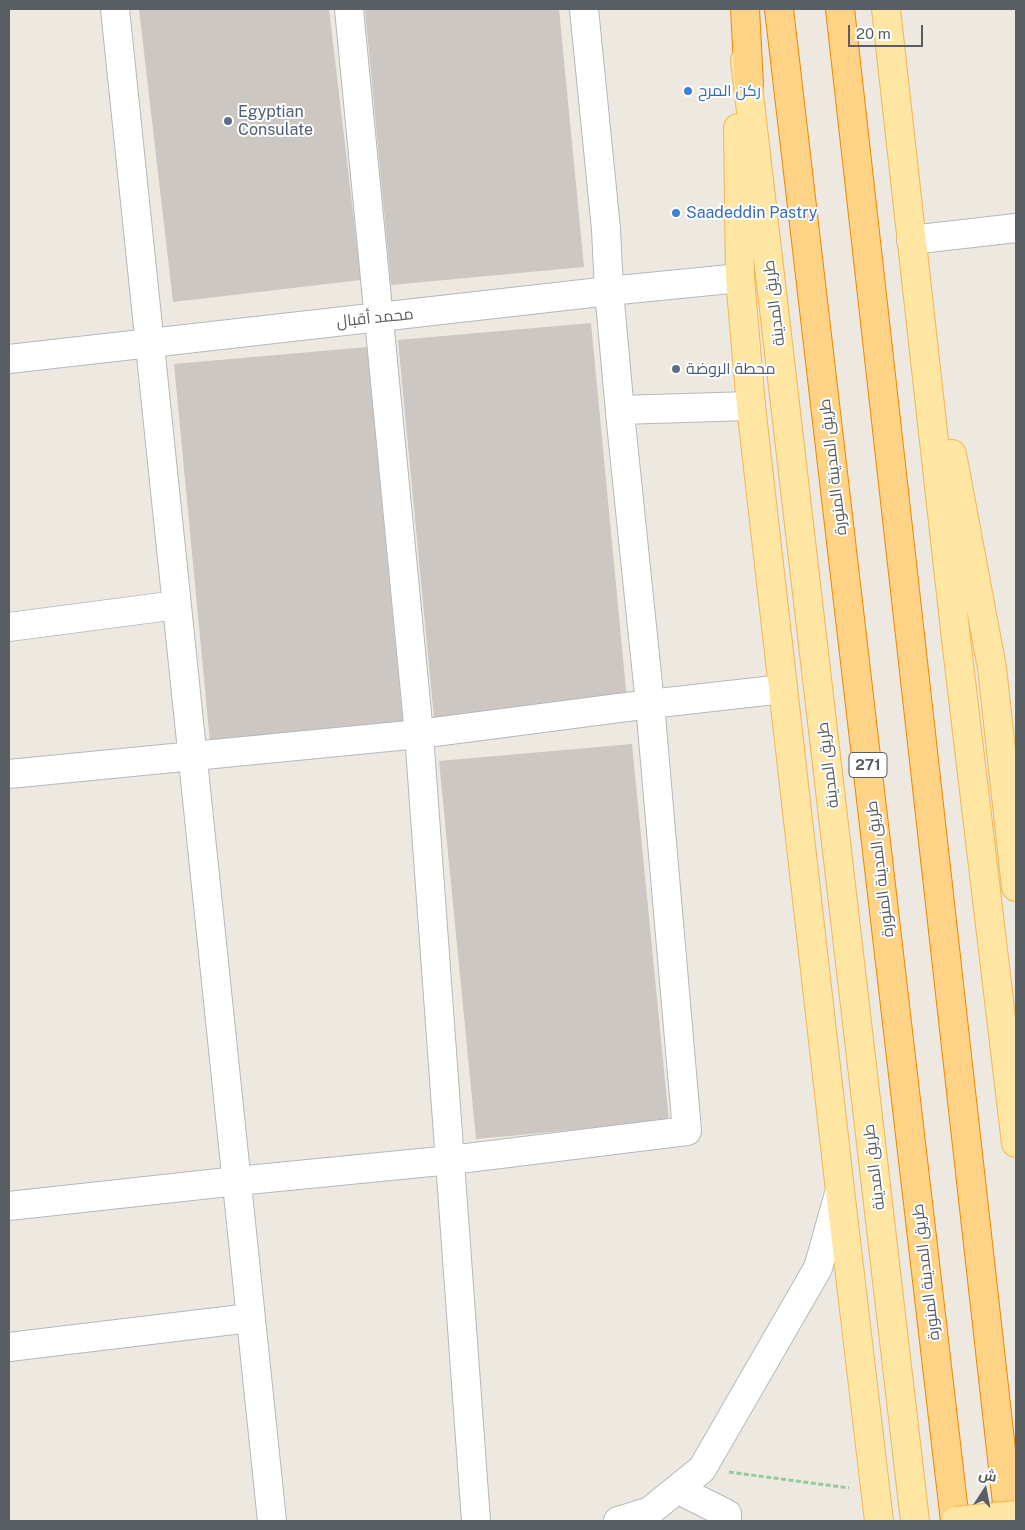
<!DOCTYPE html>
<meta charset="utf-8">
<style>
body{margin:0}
#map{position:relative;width:1025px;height:1530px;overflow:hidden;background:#ede9e0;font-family:"Public Sans",Cairo,sans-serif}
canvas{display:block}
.frame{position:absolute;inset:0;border:10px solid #595e62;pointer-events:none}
.north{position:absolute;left:960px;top:1465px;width:50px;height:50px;-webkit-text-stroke:4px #fff;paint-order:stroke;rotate:11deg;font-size:14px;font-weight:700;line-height:20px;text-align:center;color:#595e62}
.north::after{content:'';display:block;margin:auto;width:18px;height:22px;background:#595e62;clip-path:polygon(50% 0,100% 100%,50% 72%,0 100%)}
.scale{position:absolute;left:848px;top:25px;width:75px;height:22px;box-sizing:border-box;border:2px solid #595e62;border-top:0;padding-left:6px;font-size:15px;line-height:18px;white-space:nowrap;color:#595e62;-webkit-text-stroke:4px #fff;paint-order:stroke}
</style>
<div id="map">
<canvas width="1025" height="1530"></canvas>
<div class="frame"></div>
<div class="north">ش</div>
<div class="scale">20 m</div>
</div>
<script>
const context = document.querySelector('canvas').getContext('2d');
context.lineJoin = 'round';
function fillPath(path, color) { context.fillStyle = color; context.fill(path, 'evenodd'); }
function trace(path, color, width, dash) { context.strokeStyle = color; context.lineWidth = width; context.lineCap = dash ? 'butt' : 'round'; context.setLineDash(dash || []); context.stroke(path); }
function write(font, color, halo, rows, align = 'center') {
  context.font = font + ' "Public Sans",Cairo,sans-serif'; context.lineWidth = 4; context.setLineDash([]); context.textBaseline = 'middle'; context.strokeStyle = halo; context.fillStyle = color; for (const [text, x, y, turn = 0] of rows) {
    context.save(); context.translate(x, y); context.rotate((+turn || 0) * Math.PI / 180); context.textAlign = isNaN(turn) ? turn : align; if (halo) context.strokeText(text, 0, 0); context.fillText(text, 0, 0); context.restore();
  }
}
fillPath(new Path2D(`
 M139 9H329L361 280 173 302Z
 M365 9H559L584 267 391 285Z
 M591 323 627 700 434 718 398 340Z
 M367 347 403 724 210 742 174 364Z
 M632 744 669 1121 476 1139 439 761Z`), '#ccc7c2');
const street = new Path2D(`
 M115 9 272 1521
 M349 9 419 734 476 1521
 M911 240 1016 228
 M9 359 609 291 740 278
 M620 410 751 406
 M9 627 177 605
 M9 774 419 734 650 704 783 689
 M9 1206 237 1181 451 1160 687 1131 650 704 621 423 609 291 606 229 584 9
 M9 1347 250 1318`);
const secondary = new Path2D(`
 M677 1489 727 1514V1521
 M618 1521 650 1511 702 1469 818 1268 840 1190`);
const primary = new Path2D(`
 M886 9 956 639 1016 1143
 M745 60 915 1521
 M738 128 740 278 751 406 840 1190 879 1521
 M952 454 992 668 1016 887`);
const highway = new Path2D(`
 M745 9 749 84
 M779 9 955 1521
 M840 9 1009 1521`);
trace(street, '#b3b8bc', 30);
trace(secondary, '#b4b9be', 30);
trace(primary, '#f3b553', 30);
trace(highway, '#ed8900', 30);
trace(new Path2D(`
 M729 1472 849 1488`), '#97c89f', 3, [5, 2.5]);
trace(street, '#fff', 28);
trace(secondary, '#fff', 28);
trace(primary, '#ffe6a3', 28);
trace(highway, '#fed385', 28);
const primaryBridge = new Path2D(`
 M956 1521 1016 1515`);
trace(primaryBridge, '#f3b553', 30, []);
trace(primaryBridge, '#ffe6a3', 28);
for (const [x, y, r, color] of [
 [688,91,5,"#3f7fe0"],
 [228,121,5,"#5c6f8a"],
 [676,213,5,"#3f7fe0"],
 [676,369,5,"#5c6f8a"]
]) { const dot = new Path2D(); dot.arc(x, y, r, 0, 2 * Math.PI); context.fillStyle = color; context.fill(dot); trace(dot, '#fff', 2); }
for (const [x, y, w] of [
 [868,765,38]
]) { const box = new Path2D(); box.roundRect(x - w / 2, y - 12.5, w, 25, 4); context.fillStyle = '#fff'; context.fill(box); trace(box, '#595e62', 1); }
write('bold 15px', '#595e62', null, [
 ["271",868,765]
]);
write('16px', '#366cbe', '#fff', [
 ["ركن المرح",698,91],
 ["Saadeddin Pastry",686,213]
], 'left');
write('16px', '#4e5e75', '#fff', [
 ["Egyptian",238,112],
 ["Consulate",238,130],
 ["محطة الروضة",686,369]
], 'left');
write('16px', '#595e62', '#fff', [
 ["طريق المدينة",774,303,-97],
 ["محمد أقبال",375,318,-6],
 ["طريق المدينة المنورة",833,467,-97],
 ["طريق المدينة",828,765,-97],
 ["طريق المدينة المنورة",880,869,-97],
 ["طريق المدينة",874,1167,-97],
 ["طريق المدينة المنورة",926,1272,-97]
]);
</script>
